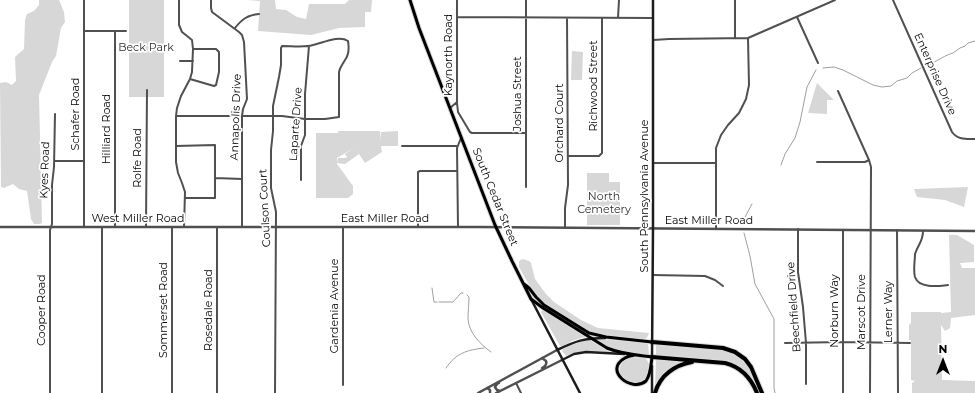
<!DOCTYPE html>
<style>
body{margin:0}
#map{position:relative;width:975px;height:393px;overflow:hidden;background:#fff;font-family:Montserrat,sans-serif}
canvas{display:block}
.north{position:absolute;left:923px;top:341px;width:40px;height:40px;-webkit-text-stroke:3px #fff;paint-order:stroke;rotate:0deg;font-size:11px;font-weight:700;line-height:16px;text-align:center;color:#000}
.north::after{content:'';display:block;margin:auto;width:14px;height:18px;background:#000;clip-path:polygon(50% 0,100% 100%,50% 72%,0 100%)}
</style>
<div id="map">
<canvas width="975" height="393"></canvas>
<div class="north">N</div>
</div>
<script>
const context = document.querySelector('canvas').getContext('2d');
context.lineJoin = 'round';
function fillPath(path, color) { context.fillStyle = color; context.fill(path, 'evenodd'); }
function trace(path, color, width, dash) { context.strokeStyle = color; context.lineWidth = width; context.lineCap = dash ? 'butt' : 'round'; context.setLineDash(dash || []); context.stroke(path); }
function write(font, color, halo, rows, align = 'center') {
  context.font = font + ' Montserrat,sans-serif'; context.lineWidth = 3.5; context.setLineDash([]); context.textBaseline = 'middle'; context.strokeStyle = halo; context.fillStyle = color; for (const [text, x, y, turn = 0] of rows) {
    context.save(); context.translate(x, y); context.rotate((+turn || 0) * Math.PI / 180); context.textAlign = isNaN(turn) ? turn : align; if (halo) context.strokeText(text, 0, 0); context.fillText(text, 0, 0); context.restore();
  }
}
fillPath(new Path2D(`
 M39 0H59L64 12 65 22 61 28 56 56 52 62 39 95 42 223 40 224H34L31 219 27 191 19 189 13 184 4 188 1 187 0 83 6 82 12 85 16 81 15 57 24 49 25 20 27 14 34 11 39 5Z
 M129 0H164V97H129Z
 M248 0H275L276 9 286 10 297 17 306 19 309 4H345L349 0H372L371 12H365V27L339 28 311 35 258 31 260 1Z
 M572 51 583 52 582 80H571Z
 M817 83 834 100H827V114L808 113Z
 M338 131H380L381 141V132L398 131V146H381L382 152 365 163 359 154 345 164 337 163 338 158H346L347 157 345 154 354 148 337 158V164L353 186V194L348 198H316V133H338Z
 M587 173H609V182H620V225H587Z
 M968 187 964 207 945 200 917 197 914 189Z
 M949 235H957L974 245V262L960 263 962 268H975V315L951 318 950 328 945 331 941 325 942 380 975 381V393H912V383L915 381 911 380V340H909V325L911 323V312H941V313L951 312Z
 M523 259 529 261 531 263 535 279 546 294 554 302 581 320 598 328 649 333C648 336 647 339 643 339 624 336 606 338 588 331L548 306C534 296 528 283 519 267V262L520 260Z
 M543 310 585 336V337L572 341 563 346H560L541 312Z
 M598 339 648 343 649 354C643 355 638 354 633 353 616 351 610 348 596 340Z
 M590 340 610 352 584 351 575 353 566 356 562 351 563 349C572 345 580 341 590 340Z
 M657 344 721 350 734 353 740 357 750 366 761 393H759C753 380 748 372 736 365L657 355H656V345Z
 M630 357 645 358C650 362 649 367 648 372 647 379 644 381 638 383 620 392 611 364 630 357Z
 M656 359 684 361 685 362 677 365 655 387Z`), '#d7d7d7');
trace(new Path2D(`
 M928 66C934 62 948 54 953 53L960 48 965 46 968 43 975 41
 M823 68 834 67 843 70 873 85 882 87 891 86 897 81 907 78 912 73 921 68
 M781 165 785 154 795 138 800 122 807 87 816 70
 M743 225 745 217 752 204
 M744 233 750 256 755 284 774 319V388L775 393
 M432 288 434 302H437
 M467 295 469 297C469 304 468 311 468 319 469 333 480 344 491 352
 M439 302H453L461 293H463
 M446 368C456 353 467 350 484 348`), '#9e9e9e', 1);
const primary = new Path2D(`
 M410 0 419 28 495 225 512 261 531 299 543 308 607 348C621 354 637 355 652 357 651 364 651 374 646 381 631 393 603 370 625 358 628 356 631 356 634 355
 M524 284 529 288 536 297 544 305 589 333 606 337 652 342`);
const motorway = new Path2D(`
 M652 342 723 348 735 352 745 359 751 367 762 393
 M652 357 725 363C741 367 751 378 757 393
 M655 393C660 375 675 365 692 362`);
trace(primary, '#dbdbdb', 5);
trace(motorway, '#dbdbdb', 6);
trace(new Path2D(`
 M179 0V25L182 32 192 40 193 49 192 72 190 79 181 96 177 108 176 116V162L178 173 182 183 185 192 184 227
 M211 0V8L212 12 239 32 242 35 244 42 247 99 243 109 242 116V227
 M526 0V187
 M735 0V38
 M893 0 952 132C958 140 966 139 975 139
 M457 17 653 18
 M797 17 818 63
 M618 18 619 0
 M235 28C242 19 248 15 259 14
 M84 31H126
 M653 40 669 39 748 38 835 0
 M180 61H193
 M190 79 214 86 216 85 219 72V52L216 49H193
 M838 91 869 160 871 167 870 393
 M457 103 458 112 470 132 472 133H526
 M450 108 457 102V0
 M176 116H282L305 119H325L339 117V72C340 67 342 65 345 60 349 55 349 47 348 41 338 34 319 45 308 46 299 47 291 46 282 46L281 48V65L279 77 273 106V131L271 150V188L276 212 275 393
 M176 146 215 145V198H185
 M402 146H457
 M568 156H599L602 153V18
 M54 161H84
 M817 162H865L869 160
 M653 163H715
 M215 178 242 179
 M301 180V146L305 135V94L309 46
 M84 227V0
 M115 227V32
 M146 227 147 90
 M418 227V172L420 171H457
 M458 227 457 148 461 138
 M565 228V208L568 185 567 18
 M716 229V148L721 135 728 125 739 113 746 99 749 85 748 38
 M798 229V272L803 307 806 343V384
 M843 230V393
 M897 230 898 393
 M923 231C923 242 918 244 915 254 915 261 913 270 915 277 919 289 939 286 948 285
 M653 275 705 276 715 280 723 286
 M785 343 843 342 910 343
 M516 383 521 393
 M343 385V227
 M50 393V230L52 224V185L54 167 55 114
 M102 393V227
 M172 393V227
 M217 393V227`), '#505050', 2);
trace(new Path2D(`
 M0 227H479L975 231
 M542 358 546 361C547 364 546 366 542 368
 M499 383 497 384 495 387 497 390 500 391
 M487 388 490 390V393
 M478 393 557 350
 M496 393 562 360`), '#505050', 2.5);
trace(new Path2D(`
 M531 299 580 393
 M557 350C576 341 584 338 605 338
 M652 357 653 229V0
 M562 360 574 354 586 352 624 354
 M652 366V393`), '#1d1d1d', 2.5);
trace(primary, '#000', 3);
trace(motorway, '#000', 4);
write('11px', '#2e2e2e', '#fff', [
 ["Beck Park",146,48],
 ["North",604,197],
 ["Cemetery",604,210]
]);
write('11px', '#000', '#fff', [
 ["Kaynorth Road",449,55,-90],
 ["Enterprise Drive",935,74,66],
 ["Richwood Street",594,86,-90],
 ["Joshua Street",518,94,-90],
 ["Schafer Road",76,114,-90],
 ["Annapolis Drive",236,117,-88],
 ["Orchard Court",560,123,-90],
 ["Laparte Drive",296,124,-86],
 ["Hilliard Road",107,129,-90],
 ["Rolfe Road",138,158,-90],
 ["Kyes Road",45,170,-88],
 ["South Pennsylvania Avenue",645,196,-90],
 ["South Cedar Street",495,197,68],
 ["Coulson Court",265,208,-93],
 ["West Miller Road",138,219],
 ["East Miller Road",385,219],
 ["East Miller Road",709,221],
 ["Gardenia Avenue",335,306,-90],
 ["Beechfield Drive",794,307,-94],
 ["Cooper Road",42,310,-90],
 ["Sommerset Road",164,310,-90],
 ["Rosedale Road",209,310,-90],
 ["Norburn Way",835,311,-90],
 ["Marscot Drive",862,312,-90],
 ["Lerner Way",889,312,-90]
]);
</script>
